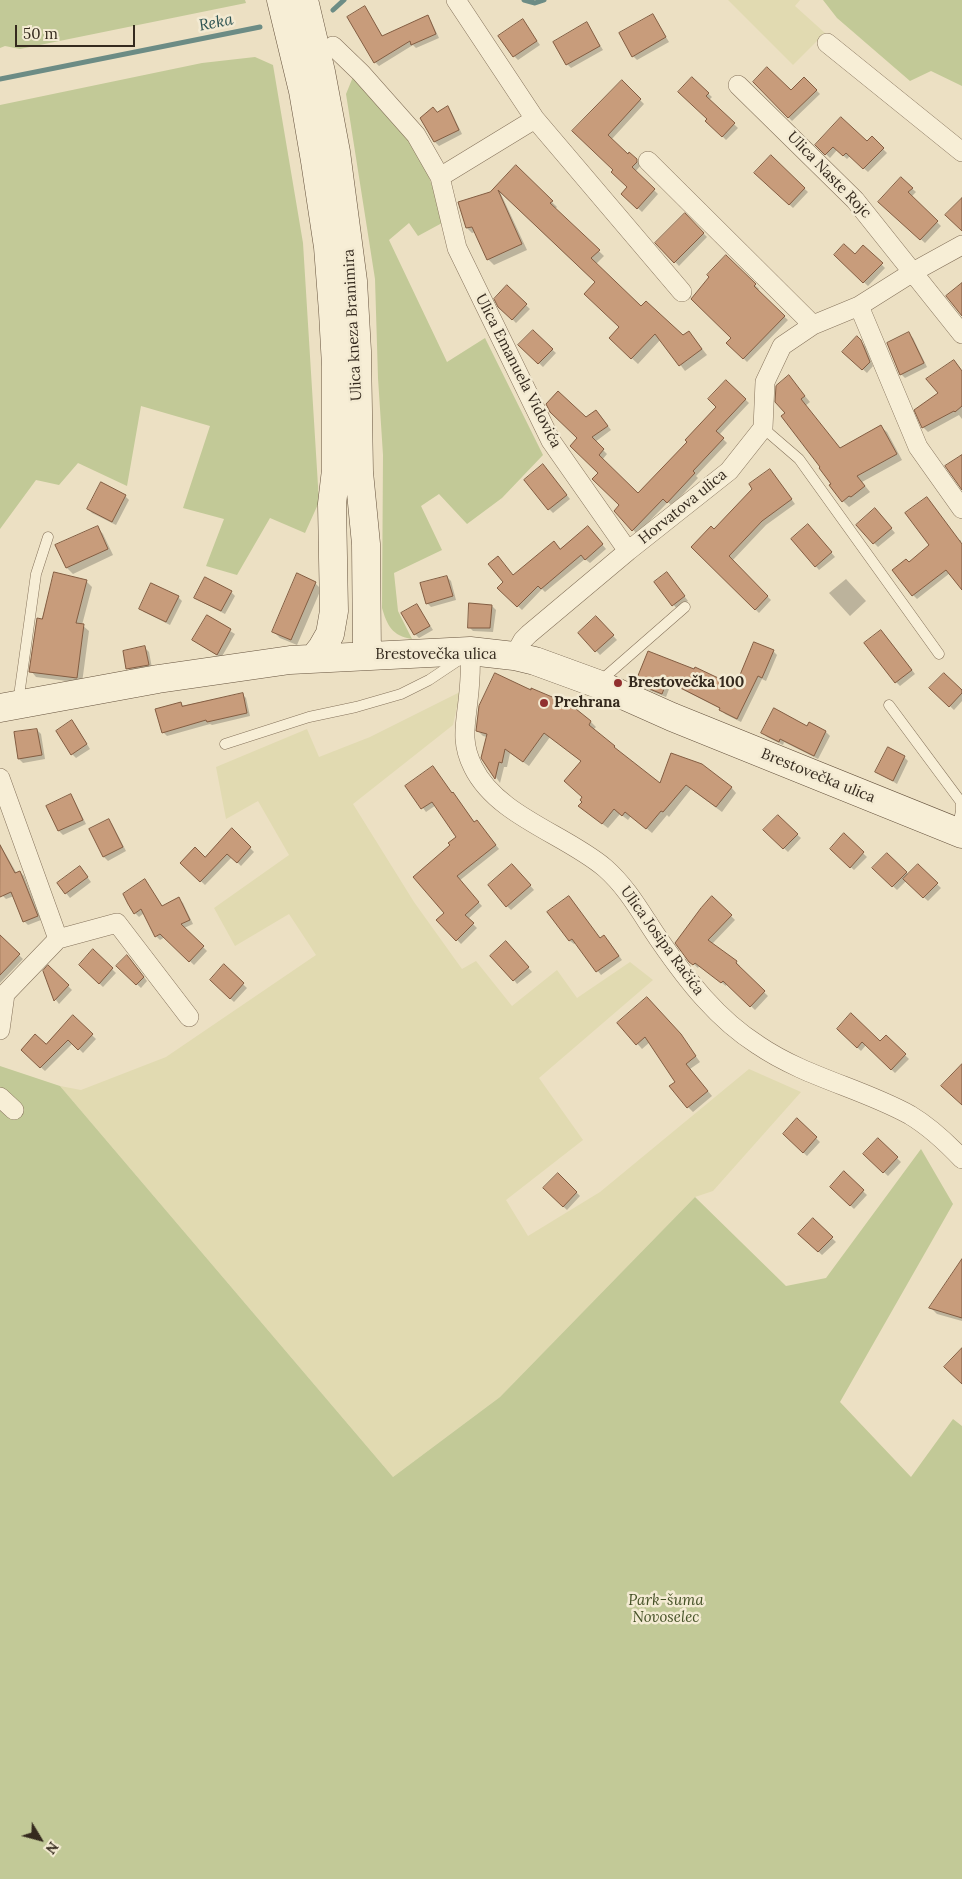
<!DOCTYPE html>
<meta charset="utf-8">
<style>
body{margin:0}
#map{position:relative;width:962px;height:1879px;overflow:hidden;background:#ece0c3;font-family:Lora,serif}
canvas{display:block}
.north{position:absolute;left:15px;top:1814px;width:50px;height:50px;-webkit-text-stroke:4px #f3ead2;paint-order:stroke;rotate:127deg;font-size:14px;font-weight:700;line-height:20px;text-align:center;color:#352a1e}
.north::after{content:'';display:block;margin:auto;width:18px;height:22px;background:#352a1e;clip-path:polygon(50% 0,100% 100%,50% 72%,0 100%)}
.scale{position:absolute;left:15px;top:25px;width:120px;height:22px;box-sizing:border-box;border:2px solid #352a1e;border-top:0;padding-left:6px;font-size:15px;line-height:18px;white-space:nowrap;color:#352a1e;-webkit-text-stroke:4px #f3ead2;paint-order:stroke}
</style>
<div id="map">
<canvas width="962" height="1879"></canvas>
<div class="north">N</div>
<div class="scale">50 m</div>
</div>
<script>
const context = document.querySelector('canvas').getContext('2d');
context.lineJoin = 'round';
function fillPath(path, color) { context.fillStyle = color; context.fill(path, 'evenodd'); }
function trace(path, color, width, dash) { context.strokeStyle = color; context.lineWidth = width; context.lineCap = dash ? 'butt' : 'round'; context.setLineDash(dash || []); context.stroke(path); }
function write(font, color, halo, rows, align = 'center') {
  context.font = font + ' Lora,serif'; context.lineWidth = 5; context.setLineDash([]); context.textBaseline = 'middle'; context.strokeStyle = halo; context.fillStyle = color; for (const [text, x, y, turn = 0] of rows) {
    context.save(); context.translate(x, y); context.rotate((+turn || 0) * Math.PI / 180); context.textAlign = isNaN(turn) ? turn : align; if (halo) context.strokeText(text, 0, 0); context.fillText(text, 0, 0); context.restore();
  }
}
fillPath(new Path2D(`
 M728 0H800L795 6 825 33 793 65Z
 M460 692 453 725 353 804 414 902 462 969 476 961 512 1006 557 970 577 998 630 962 653 980 539 1078 583 1140 506 1200 528 1236 600 1192 749 1069 801 1092 713 1191 695 1197 500 1397 393 1477 60 1086 81 1090 166 1057 316 955 289 914 235 946 214 908 289 855 258 801 226 819 216 767 307 729 319 757 370 737Z`), '#e1dab1');
fillPath(new Path2D(`
 M0 0H245L246 3 20 49 5 46 0 48Z
 M823 0H962V86L931 71 910 81 837 18Z
 M255 57 273 65 303 243 319 502 305 533 270 518 237 575 206 566 224 519 183 508 210 426 141 406 127 486 78 463 59 485 36 480 0 529V105L202 63Z
 M353 77 419 150 434 191 442 223 418 236 409 223 389 240 447 362 485 338 543 455 502 498 467 524 439 494 421 506 442 550 394 573 398 611 412 639C392 636 387 625 382 608L383 455 378 378 375 279 346 94Z
 M0 1066 60 1086 393 1477 500 1397 695 1197 786 1286 826 1278 921 1149 953 1204 840 1402 911 1477 953 1419 962 1426V1879H0Z`), '#c2c997');
fillPath(new Path2D(`
 M368 12 383 37 427 17 431 21 439 38 416 48 413 45 379 66 375 62Z
 M653 16 669 42 637 60 633 56Z
 M587 24 603 50 571 68 567 64Z
 M526 25 540 45 518 60 514 56Z
 M804 78 820 94 792 121 754 82 791 91Z
 M692 79 712 97 709 100 738 128 726 140 707 121 708 119Z
 M622 82 644 104 611 140 628 156 630 154 641 165 635 172 658 194 642 212 623 194 629 187 614 170 574 131Z
 M447 107 451 111 462 134 439 146 435 142 438 114Z
 M872 138 887 153 868 172 850 156 847 159 837 150 830 158 817 145 867 143Z
 M771 157 808 192 793 208 756 173Z
 M516 167 557 207 555 209 604 256 596 264 641 307 683 337 689 332 707 355 685 371 661 339 638 364 610 338 621 327 596 283 500 192 527 250 494 265 488 259 476 232 472 233 467 228 491 193Z
 M901 179 916 192 911 197 941 226 925 243 880 202Z
 M685 215 707 237 679 266 657 243Z
 M864 247 885 268 868 286 835 255 855 256Z
 M726 257 759 289 757 291 788 320 747 362 728 343 733 338Z
 M507 287 530 309 516 323 499 306Z
 M533 332 556 353 543 367 520 345Z
 M909 334 913 338 927 367 905 378 901 374 888 344Z
 M857 338 865 346 873 366 867 373 844 352Z
 M962 372V419L959 415 928 432 923 427 940 393Z
 M726 381 749 403 719 435 727 443 696 476 698 478 672 506 668 502 637 534 615 511 621 505 579 438 586 419 600 415 611 430 595 442 607 454 602 460 638 495 689 442 718 407Z
 M794 383 810 402 805 406 840 449 881 427 887 432 902 460 862 482 870 492 849 507 843 501 786 413Z
 M547 470 570 499 553 513 549 509Z
 M773 474 795 504 766 525 732 561 771 600 759 613 692 547 714 530Z
 M125 496 129 500 116 525 92 513 88 509Z
 M879 514 895 533 878 547 874 543Z
 M97 527 103 534 113 555 73 574 67 568Z
 M812 530 835 557 819 570 792 539Z
 M591 531 606 549 590 563 585 559 545 592 542 589 522 610 499 588 513 576Z
 M961 540 962 588 950 573 917 599 913 595 909 563Z
 M447 577 451 581 456 600 431 607 427 603Z
 M671 578 688 601 677 609 655 582Z
 M846 579 866 601 850 616 829 593Z
 M86 581 92 587 82 625 89 631 82 683 36 677 31 671 43 620Z
 M315 583 321 589 297 645 280 638 273 631Z
 M231 592 235 596 225 614 200 601 196 597Z
 M178 597 182 601 170 625 144 612 140 608Z
 M471 604 492 606 496 610 493 632 473 631 469 627Z
 M417 605 433 630 419 638 415 634Z
 M207 617 235 634 221 658 193 640Z
 M596 618 617 640 600 655 580 633Z
 M885 635 915 674 900 686 896 682Z
 M145 648 149 652 152 668 132 672 128 668Z
 M773 651 777 655 766 681 762 679 741 722 725 714 721 709 671 684 666 697 641 687 637 683 648 653 735 688Z
 M931 688 962 692V701L954 710Z
 M242 694 246 698 250 716 212 725 210 724 167 736 163 732 181 703 184 707Z
 M591 722 596 727 593 730 660 785 672 754 731 787 736 793 722 812 691 789 669 817 667 815 652 833 631 816 628 820 620 814 608 828 585 811 582 762 550 737 529 766 510 753 507 767H504L500 783 483 758 487 737 483 736 478 731Z
 M809 724 826 732 830 736 818 759 784 742 783 745 767 737 763 733 808 727Z
 M76 726 90 749 76 758 72 754Z
 M37 730 41 734 45 759 23 763 19 759Z
 M904 757 908 761 897 784 877 771Z
 M407 787 453 793 475 823 481 826 499 849 459 881 482 906 468 919 477 928 461 944 438 920 445 913 452 845 458 837 436 805 426 812Z
 M70 796 74 800 86 824 63 835 59 831Z
 M778 817 801 838 788 852 765 830Z
 M108 820 112 824 126 851 108 861 104 857 90 830Z
 M232 830 254 852 241 866 232 857 205 885 182 863 205 858Z
 M844 835 867 857 854 870 831 849Z
 M0 844 17 874 20 872 24 876 41 920 28 925 24 921 14 896 6 899 2 895 0 891Z
 M887 854 909 875 918 866 941 888 928 901 906 881 897 890 874 868Z
 M516 869 534 890 511 910 507 906Z
 M83 871 91 882 70 898 58 883Z
 M148 885 163 907 179 899 183 903 193 924 184 928 207 951 194 965 165 937 160 940 156 936 144 913 139 917 135 913Z
 M713 898 735 920 712 944 736 962 740 966 739 968 768 996 755 1010 727 983 726 986 699 966 698 968 690 961Z
 M549 913 600 939 608 940 622 960 601 975 576 943 574 944 570 941Z
 M0 937 23 959 0 983Z
 M510 947 532 972 517 984 514 980Z
 M93 951 116 973 103 987 80 965Z
 M131 960 147 981 141 988 118 966Z
 M224 966 247 988 234 1002 211 980Z
 M49 967 72 990 59 1004 56 1000 44 971Z
 M73 1017 96 1039 83 1053 73 1043 45 1071 22 1050 46 1045Z
 M619 1023 685 1041 700 1062 690 1069 712 1096 693 1112 688 1107 677 1082 650 1042 642 1049Z
 M838 1029 881 1042 886 1037 909 1059 895 1073 866 1045 861 1051Z
 M797 1120 820 1142 807 1156 784 1134Z
 M878 1140 901 1162 888 1176 865 1154Z
 M844 1173 867 1195 854 1209 831 1187Z
 M558 1174 580 1196 567 1210 544 1188Z
 M813 1220 836 1242 822 1255 800 1234Z
 M962 1274V1321L937 1314 931 1308Z`), '#0003');
trace(new Path2D(`
 M524 0 535 3 544 0
 M333 10 344 0
 M0 79 260 27`), '#6c8c85', 5);
const building = new Path2D(`
 M365 6 382 36 428 15 436 34 411 45 410 41 374 63 347 17Z
 M653 14 666 37 632 57 619 33Z
 M523 19 537 41 513 57 498 36Z
 M587 22 600 46 566 65 553 42Z
 M767 67 791 90 804 77 817 90 788 118 753 82Z
 M692 77 709 93 706 96 735 123 722 137 705 121 707 119 678 92Z
 M622 80 641 99 608 135 628 154 629 152 637 159V162L632 167 655 189 637 209 621 194 627 187 611 172 613 170 572 131Z
 M448 106 459 130 434 142 420 118 433 107 437 112Z
 M841 117 867 141 872 136 884 148 863 169 846 153 843 156 833 147 825 155 815 145Z
 M771 155 805 188 789 205 754 173Z
 M516 165 553 201 550 203 600 250 591 258 641 306 646 301 683 335 689 331 702 349 679 366 655 334 631 359 609 338 619 327 584 294 595 282 498 190 522 244 487 260 472 227 466 228 458 202 490 192Z
 M901 177 913 188 908 192 938 221 920 240 878 202Z
 M962 198V231L945 215Z
 M685 213 704 233 674 263 655 243Z
 M844 244 855 254 863 245 883 263 863 283 834 255Z
 M726 255 756 284 754 286 785 316 743 359 726 343 731 338 691 299 709 277 707 275Z
 M962 283V316L946 296Z
 M507 285 527 304 512 320 498 307 494 299Z
 M533 330 553 349 538 364 518 345Z
 M909 332 924 363 900 375 887 343Z
 M857 336 861 340 870 362 862 370 842 352Z
 M954 360 962 371V406L955 412 954 411 922 428 914 410 938 393 926 379Z
 M789 375 805 396 801 399 840 448 881 425 897 454 857 476 865 486 851 497 849 496 842 502 829 485 831 484 819 468 820 467 781 416 785 413 775 402 776 386Z
 M726 380 746 399 716 431 724 438 693 471 695 473 667 503 663 499 632 531 614 511 619 505 592 479 598 473 570 446 577 438 550 412 546 404 558 391 586 417 596 410 608 426 592 437 604 449 599 455 638 493 687 442 685 440 716 407 708 399Z
 M962 455V490L945 466Z
 M543 464 567 495 548 510 524 480Z
 M770 469 792 499 762 521 729 556 768 596 755 610 691 547 711 526 714 529 752 489 749 484Z
 M101 482 126 495 112 522 87 509Z
 M927 497 962 544V590L946 570 912 596 892 570 906 559 909 562 929 545 905 513Z
 M875 508 892 528 873 544 856 525Z
 M808 524 832 552 815 567 791 539Z
 M98 526 108 549 66 568 55 545Z
 M588 526 603 544 585 560 581 555 541 589 538 586 517 607 497 588 503 582 488 564 498 556 513 575 554 541 560 549Z
 M54 572 87 580 76 623 84 624 77 678 29 672 37 618 42 619Z
 M667 572 685 596 672 606 654 582Z
 M297 573 316 582 291 640 272 632Z
 M447 576 453 596 426 604 420 583Z
 M205 577 232 591 221 611 194 598Z
 M151 583 179 596 166 622 139 609Z
 M469 603 492 605 490 628H468Z
 M417 604 430 626 414 635 401 613Z
 M207 615 231 629 217 655 192 640Z
 M596 616 614 635 595 652 578 633Z
 M881 630 912 670 895 683 864 643Z
 M754 642 774 650 762 678 758 676 737 719 719 710 720 708 667 681 662 694 635 683 648 651 694 669 695 667 735 686Z
 M145 646 149 665 126 669 123 651Z
 M495 673 531 690V688L571 705 591 721 589 725 615 746 614 747 660 783 671 753 702 764 732 787 716 807 686 785 663 812 661 811 646 829 625 812 622 816 614 809 602 824 578 806 582 802 580 800 582 797 564 781 581 761 544 733 523 762 505 749 502 763 499 762 495 779 481 758 487 734 476 731 479 706Z
 M944 673 962 690V693L949 707 929 688Z
 M243 693 247 713 207 722 206 720 162 733 155 709 181 702 182 706Z
 M774 708 807 726 809 722 826 731 814 756 780 739 779 742 761 733Z
 M72 720 87 744 71 755 56 731Z
 M37 729 42 755 18 759 14 732Z
 M888 747 905 756 893 781 875 772Z
 M433 766 452 793 453 792 474 822 477 820 496 845 457 876 479 902 465 915 474 923 456 941 436 920 444 913 413 877 450 845 448 843 456 837 432 802 421 809 405 786Z
 M71 794 83 820 58 831 46 806Z
 M778 815 798 834 783 849 763 830Z
 M109 819 123 847 103 857 89 829Z
 M232 828 251 847 237 863 227 854 200 882 180 863 195 847 205 857Z
 M844 833 864 852 850 868 830 849Z
 M0 845 15 873 20 871 38 916 23 922 11 892 0 897Z
 M887 853 907 872 892 887 872 868Z
 M512 864 531 885 506 907 488 885Z
 M918 864 938 883 923 898 903 879Z
 M80 866 88 877 65 894 57 883Z
 M145 879 162 906 179 897 190 920 181 924 204 946 189 962 160 934 155 937 141 909 134 914 128 904 123 894Z
 M569 896 600 938 604 935 619 956 596 972 572 939 569 941 547 912Z
 M712 896 732 915 708 940 737 961 736 963 765 991 750 1007 723 981 721 983 695 963 693 965 689 962 675 943 701 908Z
 M0 935 20 954 0 975Z
 M506 941 529 967 513 981 490 956Z
 M93 949 113 968 99 984 79 965Z
 M127 955 144 977 136 985 116 966Z
 M224 964 244 983 230 999 210 980Z
 M48 965 69 985 54 1001 43 971Z
 M647 997 681 1034 696 1056 686 1064 708 1091 687 1108 669 1086 675 1082 645 1037 636 1045 617 1023Z
 M851 1013 880 1041 886 1035 906 1054 891 1070 862 1042 857 1048 837 1029Z
 M73 1015 93 1034 78 1050 68 1040 40 1068 21 1050 35 1034 46 1044Z
 M962 1064V1105L941 1086Z
 M797 1118 817 1137 803 1153 783 1134Z
 M878 1138 898 1157 883 1173 863 1154Z
 M844 1171 864 1190 850 1206 830 1187Z
 M558 1173 577 1192 563 1207 543 1188Z
 M813 1218 833 1237 818 1252 798 1234Z
 M962 1259V1318L929 1308Z
 M962 1348V1384L944 1367Z`);
fillPath(building, '#c89c7b');
trace(building, '#835d42', 1);
const lane = new Path2D(`
 M763 428 799 459 939 654
 M598 683 685 607
 M18 703 36 574 48 537
 M889 705 961 802V811L957 830
 M225 744 309 717 356 707 401 694 429 680 462 658`);
const street = new Path2D(`
 M456 0 535 119 682 292
 M827 43 962 152
 M333 46 361 73 416 135 440 177 457 248 551 441 628 551
 M738 85 855 200 962 334
 M648 161 813 325
 M440 177 535 119
 M859 306 918 447 962 509
 M470 651C471 668 470 684 468 701 465 727 461 743 473 767 497 816 565 834 605 868 628 888 642 915 660 941 687 980 717 1019 758 1045 805 1077 861 1088 910 1115 930 1127 946 1142 962 1159
 M514 656 523 640 529 634 628 551 729 471 763 428 765 382 782 346 813 325 859 306 913 272 962 245
 M0 778 58 939 5 994 0 1030
 M58 939 117 923 189 1017
 M0 1097 14 1110`);
const secondary = new Path2D(`
 M281 0 303 91 315 161 328 247 333 312 336 366V470L332 504 334 611 330 634 322 648 314 658
 M304 0 321 72 336 152 353 281 357 351 359 472 366 544 367 655
 M0 708 158 679 290 660 470 651 514 656 535 661 598 684 672 717 962 834`);
trace(lane, '#85725b', 11);
trace(street, '#85725b', 20);
trace(secondary, '#66533e', 29);
trace(lane, '#f7eed6', 10);
trace(street, '#f7eed6', 19);
trace(secondary, '#f7eed6', 28);
for (const [x, y, r, color] of [
 [618,683,5,"#912f2e"],
 [544,703,5,"#912f2e"]
]) { const dot = new Path2D(); dot.arc(x, y, r, 0, 2 * Math.PI); context.fillStyle = color; context.fill(dot); trace(dot, '#f3ead2', 2); }
write('15px', '#352a1e', '#f3ead2', [
 ["Ulica Naste Rojc",829,175,46],
 ["Ulica kneza Branimira",353,325,-93],
 ["Ulica Emanuela Vidovića",518,371,63],
 ["Horvatova ulica",683,507,-39],
 ["Brestovečka ulica",436,655],
 ["Brestovečka ulica",818,776,22],
 ["Ulica Josipa Račića",662,941,54]
]);
write('bold 15px', '#352a1e', '#f3ead2', [
 ["Brestovečka 100",628,683],
 ["Prehrana",554,703]
], 'left');
write('italic 15px', '#455126', '#f3ead2', [
 ["Park-šuma",666,1601],
 ["Novoselec",666,1618]
]);
write('italic 16px', '#2e5453', '#f3ead2', [
 ["Reka",216,23,-11]
]);
</script>
